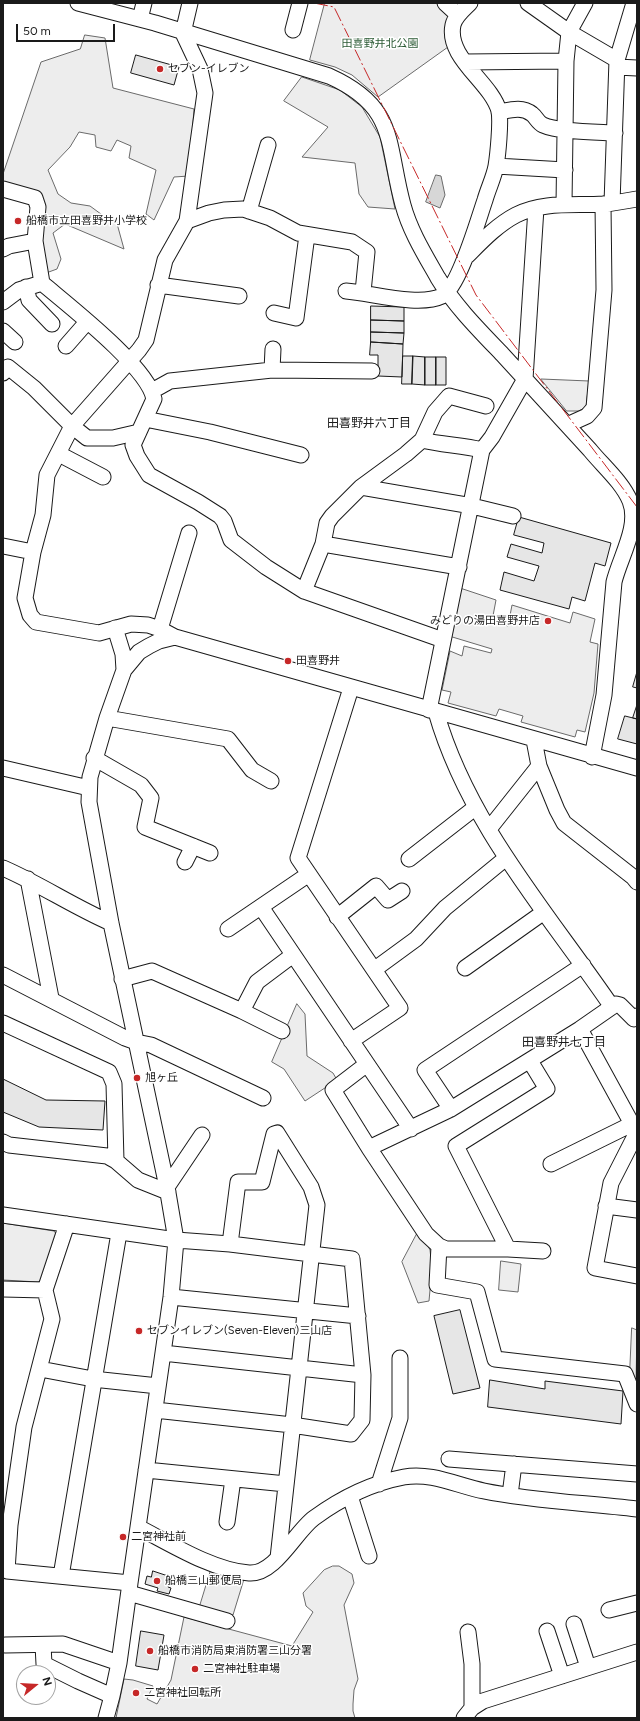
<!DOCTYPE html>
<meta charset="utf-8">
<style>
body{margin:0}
#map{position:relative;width:640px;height:1721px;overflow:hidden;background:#fff;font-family:Figtree,sans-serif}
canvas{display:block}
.frame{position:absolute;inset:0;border:4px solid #1a1a1a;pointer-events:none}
.north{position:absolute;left:16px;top:1665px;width:40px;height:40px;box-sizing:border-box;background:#fff;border:1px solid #a3a3a3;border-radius:50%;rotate:72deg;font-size:11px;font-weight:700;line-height:16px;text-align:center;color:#1a1a1a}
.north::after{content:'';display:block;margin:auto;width:14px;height:18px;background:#c62828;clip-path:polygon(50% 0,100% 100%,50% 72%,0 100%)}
.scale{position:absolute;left:16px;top:24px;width:99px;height:18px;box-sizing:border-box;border:2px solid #1a1a1a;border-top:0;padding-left:5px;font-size:12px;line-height:14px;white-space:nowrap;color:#1a1a1a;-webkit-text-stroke:3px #fff;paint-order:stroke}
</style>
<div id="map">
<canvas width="640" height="1721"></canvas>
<div class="frame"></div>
<div class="north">N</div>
<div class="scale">50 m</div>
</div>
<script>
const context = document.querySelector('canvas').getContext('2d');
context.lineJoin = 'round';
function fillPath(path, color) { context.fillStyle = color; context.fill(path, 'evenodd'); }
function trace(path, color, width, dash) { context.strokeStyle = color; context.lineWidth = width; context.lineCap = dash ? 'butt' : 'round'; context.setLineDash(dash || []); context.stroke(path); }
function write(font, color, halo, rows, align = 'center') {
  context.font = font + ' Figtree,"Noto Sans JP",sans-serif'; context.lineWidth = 3; context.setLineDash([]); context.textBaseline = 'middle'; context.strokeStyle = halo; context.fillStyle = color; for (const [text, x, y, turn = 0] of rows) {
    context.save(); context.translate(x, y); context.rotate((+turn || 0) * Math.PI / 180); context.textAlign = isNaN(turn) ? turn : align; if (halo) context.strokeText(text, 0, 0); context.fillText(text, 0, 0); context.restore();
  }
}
const built = new Path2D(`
 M325 3H436L452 20 448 47 378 97 352 75 335 67 310 60Z
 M85 35 105 38 113 88 194 109 189 176 174 177 154 220 146 214 156 170 129 158 131 146 117 140 111 151 96 147 95 135 79 132 70 147 48 170 58 194 71 203 90 206 105 217 116 220 124 249 65 224 53 233 61 259 57 269 46 273 40 242 42 208 3 184V174L41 62 80 49Z
 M302 77 340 90 362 107 380 137 395 209 368 207 359 194 355 163 302 157 328 127 284 101Z
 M541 379 589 381 586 407 579 411H567Z
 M460 588 496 600 492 621 508 626 512 605 570 623 573 612 595 619 590 642 598 644 594 693 585 732 577 730 575 737 521 722 523 716 499 709 496 716 448 703 451 692 442 690 450 651 462 656 464 646 491 653 492 649 449 636Z
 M297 1004 305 1014 307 1056 333 1073 337 1080 305 1101 284 1069 272 1062Z
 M3 1223 54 1231 57 1235 43 1279 38 1282 3 1280Z
 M418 1232 423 1235 430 1250 432 1268 429 1301 418 1303 402 1262Z
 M501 1261 521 1264 518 1292 499 1290Z
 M632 1328 637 1330 636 1383 630 1368Z
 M333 1566H339L352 1574 354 1583 344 1605 358 1679 354 1690 353 1704V1711L355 1718H116L124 1679 133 1680 153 1686 147 1699 157 1704 171 1680 184 1617 292 1646 313 1612 306 1606 303 1593 324 1570Z
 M211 1570 244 1579 233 1615 200 1606Z`);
fillPath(built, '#ededed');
trace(built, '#6a6a6a', 1);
const water = new Path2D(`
 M436 175 441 176 445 195 440 208 426 202Z`);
fillPath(water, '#d7d7d7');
trace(water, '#6a6a6a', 1);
const building = new Path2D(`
 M136 55 179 67 174 85 131 73Z
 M371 306 404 307V321L371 320Z
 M371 320 404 321V333L371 332Z
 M371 332 404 333 403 344 371 342Z
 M371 342 403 344 402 377 378 376V355H370Z
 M403 356H413L412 384H402Z
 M413 356 425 357V385L412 384Z
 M425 357H436V385H425Z
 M436 357H446V385H436Z
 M519 517 611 543 605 566 595 563 585 601 572 597 569 609 500 590 504 572 534 581 539 566 507 557 511 544 542 553 544 543 514 535Z
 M637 672V688L633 687Z
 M637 705V719L633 718Z
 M625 716 637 719V744L618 739Z
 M3 1079 46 1100 105 1101 103 1130 39 1127 3 1112Z
 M460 1310 480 1388 453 1394 434 1316Z
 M490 1380 545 1389V1381L623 1391 621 1424 488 1407Z
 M153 1571 171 1577 168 1587 171 1588 169 1594 157 1591 158 1588 145 1584 147 1576 151 1577Z
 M141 1631 164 1635 158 1670 136 1666Z`);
fillPath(building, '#e6e6e6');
trace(building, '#1a1a1a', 1);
const minor = new Path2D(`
 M78 3 155 23 329 76C398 107 386 143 403 205 410 231 425 255 438 278 455 306 479 330 502 354 531 386 561 418 590 450 603 466 622 482 630 501 640 526 620 557 614 582L604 695 592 757
 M445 3 458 15
 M528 3 569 32 617 60
 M140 19 144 3
 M293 30 300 3
 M465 62 566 61
 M617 67 637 68
 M499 112C510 110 522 106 532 114 536 117 538 123 543 125 558 132 597 132 615 133
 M496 166 565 170
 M3 189 35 198 38 207 35 241 42 283
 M612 203 617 60 634 3
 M564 204 566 61 569 32 585 3
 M249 211 268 145
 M187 221 209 213 224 210 243 209 270 218 298 233 352 242 367 252 363 292
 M3 249 9 246 35 241
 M467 256C482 241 497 225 516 215 544 201 574 206 604 204 615 203 626 201 637 199
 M158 285 239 296
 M26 287 29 300 52 324
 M346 291C372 293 419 307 442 296 459 288 478 220 485 200 488 189 494 177 496 166 498 154 501 122 499 111 491 82 446 58 453 25 455 16 464 9 470 3
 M3 302 19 290 42 283C69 306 148 367 154 399L133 445 137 456 149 475 198 502 220 516 224 521 231 540 266 567 304 591 443 640
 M274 313 296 318 307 235
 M3 331 15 342
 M66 346 87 322
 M272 370 273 349
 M3 373 8 367 34 388 72 426 87 438H113L139 432
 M152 391 170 381 272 370 372 371
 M145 419 210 432 301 455
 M567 425 587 416 594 408 604 290 603 204
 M422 440C442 445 462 445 482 450
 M59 454 103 477
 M361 487 472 506 513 516
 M323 544 459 567
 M3 546 33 552
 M304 591 323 544 327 523 332 516 361 487 406 454 422 440 435 412 449 396 486 406
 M115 628 123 654 124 670
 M160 629 189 533
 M175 637 160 629 148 625 131 624 99 633 36 622 30 615 25 598 33 552 43 515 47 475 72 426 139 350 146 340 165 260 187 221 205 93 200 69 183 33 190 3
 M429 710 482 450 492 437 525 379 536 208
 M436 712C468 824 548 913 612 1007
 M107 718 228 739 252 770 271 781
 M534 740 539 766 557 810 564 823 633 877 637 882
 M94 758 141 785 151 798 145 827 210 853
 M3 768 89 788
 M489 829 539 766
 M409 859 476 807
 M185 862 193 846
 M3 868C40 884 74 907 111 923
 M28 879 51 998
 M261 907 411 1129
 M337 917 376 886 388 900 402 891
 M228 929 309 874
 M465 968 544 912
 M375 969 416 939 445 908 506 858
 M3 975 125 1038 136 1042 151 1045 263 1098
 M122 979 152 971 242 1011 282 1031
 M242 1011 257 982 293 955
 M3 1023 109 1072 114 1084 116 1161
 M580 1029 632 1124 636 1134 611 1183 595 1268 637 1276
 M351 1041 400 1008 298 858 351 688
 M367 1064 333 1090 369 1148 426 1234 439 1246 437 1285 477 1292 495 1359 625 1374 637 1404
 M451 1109 425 1070 583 965
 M3 1142 9 1145 107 1156 116 1161 138 1180 168 1192
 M369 1148 451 1109 580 1029 616 1004 620 1005 634 1019 637 1016
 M551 1164 632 1124
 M167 1187 202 1135
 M606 1206 637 1210
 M3 1215 176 1240 230 1244 352 1259 363 1375 362 1420 351 1434 292 1425 155 1410
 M67 1224 45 1290 52 1319 24 1427 10 1525 7 1571 130 1583
 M230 1244 238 1182H262L274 1134 277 1133 311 1187 317 1205 278 1558
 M439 1246 446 1249H508L543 1251
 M508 1249 456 1146 547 1089 530 1061
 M3 1289 45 1290
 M171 1297 358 1316
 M163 1353 363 1375
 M40 1369 93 1379 158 1386
 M449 1459 637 1474
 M146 1470 286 1484
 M379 1484 400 1418V1358
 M510 1495 514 1464
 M350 1496 369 1556
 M227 1522 233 1479
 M138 1527C169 1543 214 1571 249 1573 275 1575 295 1532 314 1518 340 1499 372 1483 404 1477 432 1472 458 1486 484 1491 533 1501 587 1503 637 1509
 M61 1576 119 1233
 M129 1593 227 1621
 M609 1610 637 1603
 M574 1624 588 1667
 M547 1631 562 1676
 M468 1632 472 1664V1708
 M5 1645 63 1644 119 1663
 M43 1645 44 1664 78 1681 112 1696
 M106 1718 112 1696 119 1663 130 1583 171 1297 176 1240 167 1187 111 923 89 802 90 777 107 718 124 670 139 652 149 646 159 641 175 637 637 768
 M464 1718 472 1708 483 1701 637 1652`);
trace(minor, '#1a1a1a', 17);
trace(minor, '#fff', 15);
trace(new Path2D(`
 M314 3 334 7 476 295 637 507`), '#c62828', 1, [14, 3, 2, 3]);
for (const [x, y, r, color] of [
 [160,69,4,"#c62828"],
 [18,221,4,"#c62828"],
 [548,621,4,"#c62828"],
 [288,661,4,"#c62828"],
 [137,1078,4,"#c62828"],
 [139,1331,4,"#c62828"],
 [123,1537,4,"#c62828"],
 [157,1581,4,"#c62828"],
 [150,1651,4,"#c62828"],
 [195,1669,4,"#c62828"],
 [136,1693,4,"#c62828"]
]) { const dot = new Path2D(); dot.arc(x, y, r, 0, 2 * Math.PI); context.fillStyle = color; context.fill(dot); trace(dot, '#fff', 1.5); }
write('11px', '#2b5a34', '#fff', [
 ["田喜野井北公園",380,44]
]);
write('11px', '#1a1a1a', '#fff', [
 ["セブン-イレブン",168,69],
 ["船橋市立田喜野井小学校",26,221],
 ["みどりの湯田喜野井店",540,621,"right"],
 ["田喜野井",296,661],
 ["旭ヶ丘",145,1078],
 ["セブンイレブン(Seven-Eleven)三山店",147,1331],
 ["二宮神社前",131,1537],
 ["船橋三山郵便局",165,1581],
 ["船橋市消防局東消防署三山分署",158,1651],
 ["二宮神社駐車場",203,1669],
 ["二宮神社回転所",144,1693]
], 'left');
write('12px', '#1a1a1a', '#fff', [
 ["田喜野井六丁目",369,423],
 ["田喜野井七丁目",564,1042]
]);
</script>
